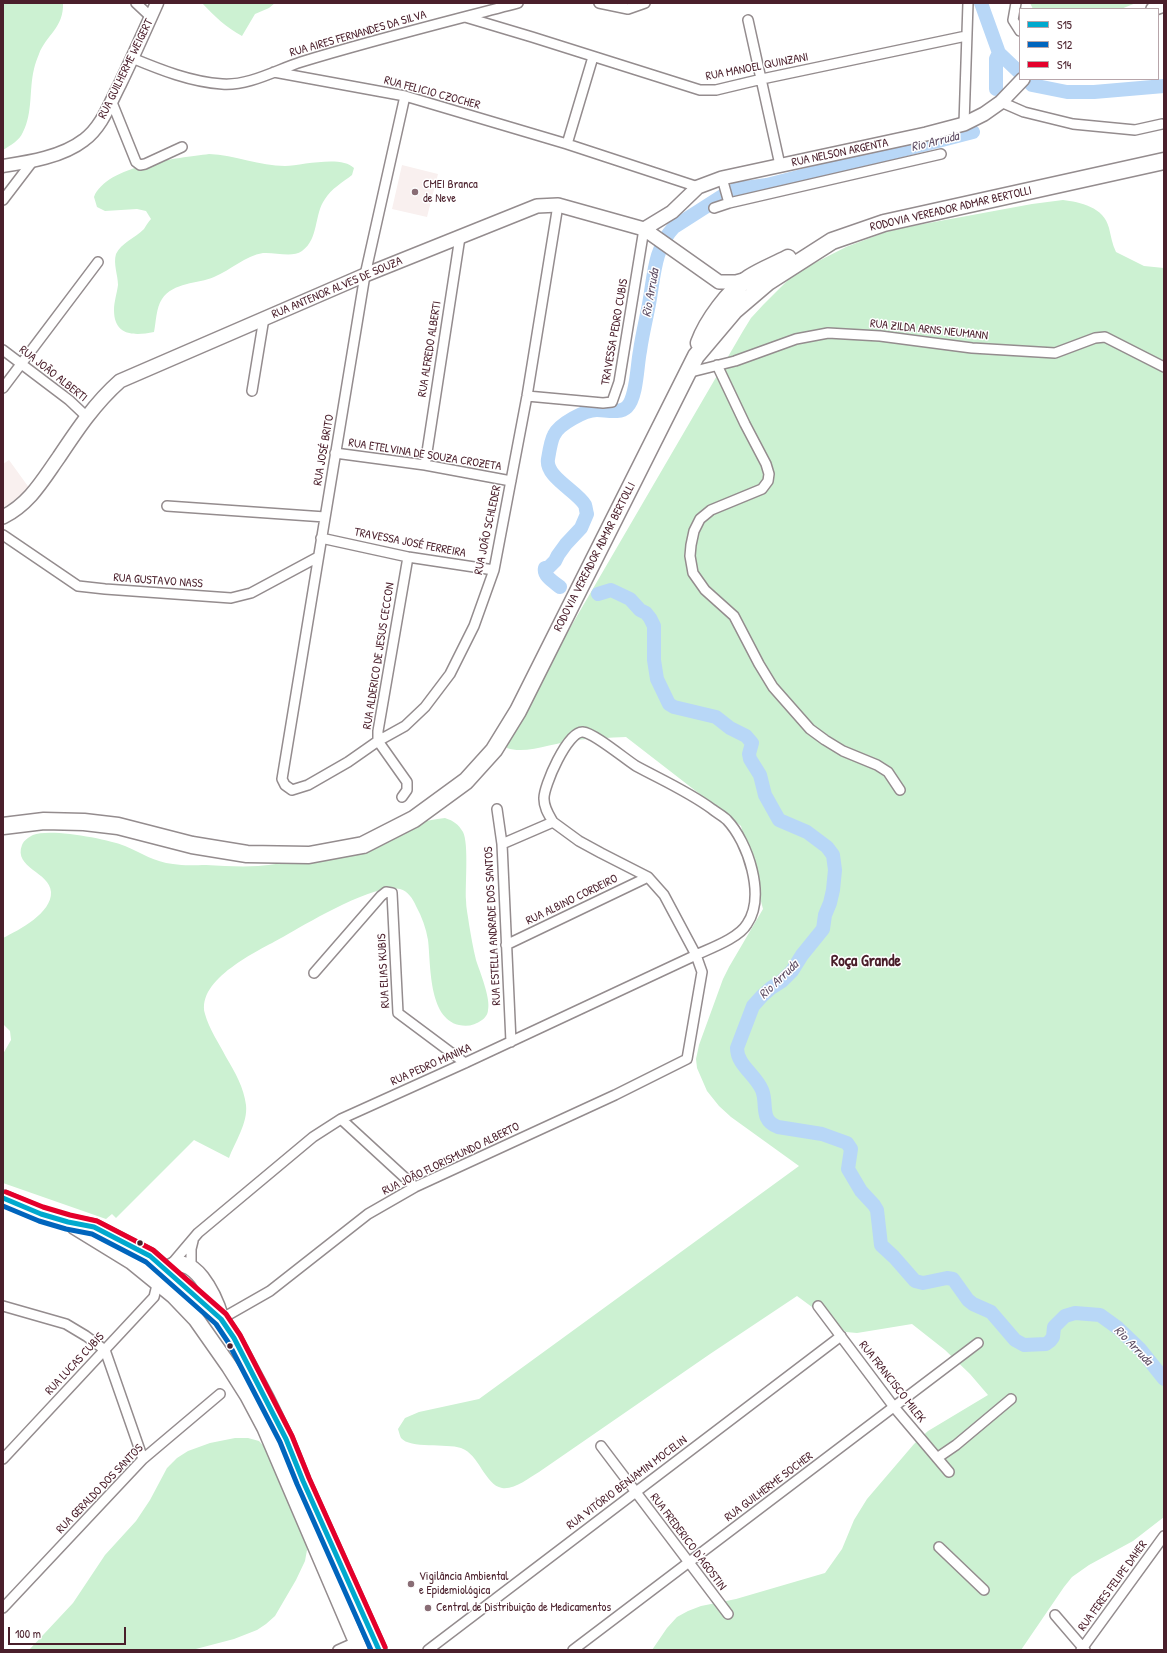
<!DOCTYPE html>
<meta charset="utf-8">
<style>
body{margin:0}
#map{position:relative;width:1167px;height:1653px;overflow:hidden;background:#fff;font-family:"Patrick Hand",sans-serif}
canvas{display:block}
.frame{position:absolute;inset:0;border:4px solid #4a1f2b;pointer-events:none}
.legend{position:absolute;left:1019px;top:8px;width:140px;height:72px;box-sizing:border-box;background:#fff;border:1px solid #b7a5aa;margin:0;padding:5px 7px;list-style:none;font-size:12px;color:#4a1f2b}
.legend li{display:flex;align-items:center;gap:8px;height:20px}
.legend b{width:20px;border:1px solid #b7a5aa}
.scale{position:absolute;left:8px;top:1627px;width:118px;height:18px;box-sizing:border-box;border:2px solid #4a1f2b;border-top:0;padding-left:5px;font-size:12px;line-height:14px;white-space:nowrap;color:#4a1f2b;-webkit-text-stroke:3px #fff;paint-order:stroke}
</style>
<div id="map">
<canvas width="1167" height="1653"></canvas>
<div class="frame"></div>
<ul class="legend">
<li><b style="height:5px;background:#00a9ce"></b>S15</li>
<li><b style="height:5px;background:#0065bd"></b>S12</li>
<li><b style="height:5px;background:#e4002b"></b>S14</li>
</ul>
<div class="scale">100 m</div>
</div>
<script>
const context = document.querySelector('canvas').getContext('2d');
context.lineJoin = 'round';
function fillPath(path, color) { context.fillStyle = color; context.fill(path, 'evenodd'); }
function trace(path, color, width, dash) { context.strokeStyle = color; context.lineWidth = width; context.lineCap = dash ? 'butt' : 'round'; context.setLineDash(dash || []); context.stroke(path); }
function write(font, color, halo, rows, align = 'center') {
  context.font = font + ' "Patrick Hand",sans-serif'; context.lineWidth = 3; context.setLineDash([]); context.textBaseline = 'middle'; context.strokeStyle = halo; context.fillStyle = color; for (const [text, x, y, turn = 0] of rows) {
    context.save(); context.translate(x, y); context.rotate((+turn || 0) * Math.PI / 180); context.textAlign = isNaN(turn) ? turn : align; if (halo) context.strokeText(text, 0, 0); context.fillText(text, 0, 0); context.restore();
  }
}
fillPath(new Path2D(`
 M402 165 438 174 427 217 392 209Z
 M9 460 30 489 3 508V464Z`), '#f9f0ef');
fillPath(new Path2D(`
 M3 3H63C64 28 46 35 39 54 37 59 35 64 34 69 29 89 33 113 23 132 19 141 11 145 3 150Z
 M202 3H275L269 8 255 14 242 36C227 28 214 16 202 3Z
 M1030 3H1136L1121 9H1033Z
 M209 154C235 155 260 166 285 166 302 165 342 155 354 168L352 175C343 182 331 189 325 199 314 214 319 239 302 251 292 258 275 252 263 253 245 256 231 270 214 277 198 284 173 282 162 299 156 308 156 322 154 332 134 336 114 336 114 310 114 302 117 293 118 285 118 275 113 264 116 254 121 243 135 238 144 229 146 226 148 222 151 219L146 211 137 209 105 211 97 207 94 197C107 165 178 158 209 154Z
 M1063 200C1080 202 1104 207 1109 228 1111 236 1112 244 1116 252L1144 266 1164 268V1517L1133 1541 1089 1565 1072 1577 1064 1587 1021 1650H652L667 1628 677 1617 688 1611 701 1606 736 1599 825 1573 842 1549 854 1520 867 1499 914 1444 928 1431 988 1395 970 1374 945 1350 912 1324 857 1333 846 1332 797 1296 710 1354 539 1472C529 1478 514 1490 502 1488 485 1485 479 1454 461 1448 446 1443 410 1449 401 1438 400 1436 399 1432 398 1429L405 1418 419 1412 479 1399 799 1166 731 1117 719 1106 707 1091 697 1068 696 1059 699 1045 723 979 729 967 763 909 741 826 626 737C610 738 593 738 577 740 556 742 526 755 507 748L506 742 510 731 743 331 751 318 763 305 795 273 846 247 886 232 907 227 1032 204Z
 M445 818C454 821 458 824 463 832 469 844 465 885 466 900 466 908 468 916 469 924 471 936 473 948 476 960 480 972 491 999 488 1010 488 1014 485 1018 482 1020 475 1025 468 1027 459 1025 428 1018 431 964 428 940 426 928 422 917 416 906 413 899 408 891 400 889 375 882 306 924 283 937 258 951 196 979 205 1014 209 1029 219 1043 226 1057 235 1072 244 1088 246 1105 248 1123 235 1142 229 1158L194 1140 116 1218 112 1214 106 1219 3 1183V1054L11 1040 10 1031 3 1024V938C19 930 52 913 51 892 50 872 13 868 22 845 24 840 29 837 33 835 50 828 108 839 125 846 142 853 154 862 173 864 184 866 196 865 206 865 224 866 241 867 258 866 272 865 286 862 300 860 310 858 320 857 330 854 368 842 405 822 445 818Z
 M235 1438H248L259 1441 270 1453 306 1540 307 1550 305 1561 296 1580 275 1616 266 1624 257 1630 234 1639 192 1650H29L73 1603 105 1555 136 1521 150 1500 167 1468 177 1458 188 1451 210 1443Z`), '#ccf1d2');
trace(new Path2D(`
 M981 3 999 53 1020 73
 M1026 79 1032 85 1067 92H1094L1164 86
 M996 89V59L999 53
 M560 587C554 582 543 576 545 568L549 567 555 561 558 555 566 544 581 528 587 514C586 511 586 508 585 505 577 491 545 477 548 459 549 453 551 440 554 435 559 424 585 410 597 410 606 410 620 414 627 407 637 397 637 365 640 351 642 336 646 320 649 304 654 277 654 248 674 227L724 195 737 189 767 185 973 132
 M598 594 611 590 630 599 640 610 646 613 650 618 654 626V660L657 679 669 704 674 707 716 717 730 728 746 736 752 743 749 754 750 759 760 775 765 795 779 820 807 832 827 847 833 855 835 870 833 890 830 903 825 915 823 929 802 955 792 971 782 981 771 988 762 996 753 1006 737 1048C737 1065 755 1074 762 1090 768 1104 759 1120 778 1127L822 1134 847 1143 851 1149 848 1169 861 1191 874 1205 877 1210 881 1245 894 1257 915 1281 923 1283 947 1278 953 1279 968 1300 973 1304 991 1312 1015 1340 1024 1345 1046 1344 1050 1341 1053 1337 1054 1327 1065 1316 1075 1313 1100 1315 1118 1328 1140 1349 1164 1379`), '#b8d7f7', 14);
const minor = new Path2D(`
 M136 3 151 17
 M599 3 628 9 645 3
 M1016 3 1013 20 1020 31
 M465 17 532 37 700 90H716L762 79 966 36
 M748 20 780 165
 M132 58C161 70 191 82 222 84 249 86 276 70 301 62 373 40 446 22 518 3
 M274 72 405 96 567 144 698 187
 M405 96 365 275 282 779 285 785 292 790 308 785 348 762 378 741 405 726 425 707 450 674 474 626 494 570 527 396 558 205
 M111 100 136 162 140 165 145 164 182 147
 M1001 102 1024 112 1073 124 1135 130 1162 124
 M964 124 968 3
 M567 144 593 57
 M3 200 32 162
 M729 203 941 154
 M714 208 729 203 722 178
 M3 350 69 400 87 417
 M717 365 745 424 766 464 769 474 768 481 762 489 711 510 700 519 694 531 691 545 690 556 693 573 705 590 734 616 759 664 773 687 810 729 825 740 843 751 877 765 888 772 900 790
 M687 373 735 361 796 339 828 333 880 336 972 348 1055 353 1095 338 1105 337 1164 367
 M3 388 98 262
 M252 391 264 318
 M527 396 603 403 612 402 619 382 644 229
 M335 453 425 465 511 481
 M425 465 460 237
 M167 506 325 517
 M3 535 78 586 105 589 231 598 251 593 318 557
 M321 538 408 557 494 570
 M402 797 407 790V782L378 741V731L408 557
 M497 809 502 844 511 1042
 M506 945 648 877
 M314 973 381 896 386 892 392 893 398 1013 465 1063
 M341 1119 415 1187
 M170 1266 198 1233 313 1137 341 1119 465 1063 696 955 664 895 648 877 601 853 579 841 553 822
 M191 1267V1249L193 1241
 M3 1306 66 1324 86 1336 105 1350 143 1459
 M818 1306 894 1407 949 1472
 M221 1319 270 1291 368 1214 415 1187 615 1095 687 1059 702 972 696 955C711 948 739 938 747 924 766 896 748 842 727 820 723 816 717 813 712 809 689 792 662 780 636 766 625 759 594 733 583 732 568 730 543 787 544 799 544 808 549 815 553 822L502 844
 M601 1446 728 1614
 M937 1458 956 1445 1011 1399
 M3 1459 154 1297 158 1281
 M939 1547 984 1590
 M3 1608 143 1459 220 1394
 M1055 1615 1085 1650
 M338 1650 356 1642
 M428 1650 841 1336
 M573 1650 978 1343
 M1081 1650 1164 1536`);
const tertiary = new Path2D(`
 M3 166C29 162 62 157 84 140 102 127 110 103 120 84 133 57 145 30 157 3`);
const secondary = new Path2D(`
 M1153 9 1164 5
 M644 229 672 212 698 187 722 178 926 134 964 124 984 114 1001 102 1023 79
 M3 517C30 503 42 481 59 457 77 430 95 403 120 381L365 275 537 206 558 205 644 229 719 282H736L747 279`);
const primary = new Path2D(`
 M3 1198 41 1214 68 1222 94 1227 150 1256 221 1319 234 1338 266 1398 286 1439 303 1481 379 1650
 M74 1226 131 1261 174 1296 196 1319 229 1366 248 1396 265 1428 360 1650
 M166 1270C193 1247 215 1298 221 1318`);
const trunk = new Path2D(`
 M699 343C707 321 729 291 749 278 761 270 775 265 788 258
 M3 826 44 821 84 822 118 826 192 845 247 854 309 855 363 845 414 819 466 781 494 750 518 711 696 356 734 311 768 282 832 241 884 223 1164 161`);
trace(minor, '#948c8e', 12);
trace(tertiary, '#948c8e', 15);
trace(secondary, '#948c8e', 16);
trace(primary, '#948c8e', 18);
trace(trunk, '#948c8e', 19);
trace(minor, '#fff', 9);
trace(tertiary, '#fff', 12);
trace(secondary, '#fff', 13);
trace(primary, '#fff', 15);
trace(trunk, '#fff', 16);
trace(new Path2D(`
 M3 1198 41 1214 68 1222 94 1227 150 1256 221 1319 234 1338 286 1439 303 1481 379 1650`), '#00a9ce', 5);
trace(new Path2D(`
 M3 1206 39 1221 66 1229 92 1234 146 1262 216 1324 228 1342 280 1442 297 1484 371 1650`), '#0065bd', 5);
trace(new Path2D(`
 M6 1192 43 1207 70 1215 97 1221 153 1250 226 1314 240 1335 292 1436 309 1478 385 1647`), '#e4002b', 5);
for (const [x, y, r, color] of [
 [415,192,4,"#896d75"],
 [140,1243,3.5,"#4a1f2b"],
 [230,1346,3.5,"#4a1f2b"],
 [411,1584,4,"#896d75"],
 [428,1608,4,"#896d75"]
]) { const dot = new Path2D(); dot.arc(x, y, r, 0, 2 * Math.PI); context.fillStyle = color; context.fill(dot); trace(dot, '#fff', 1.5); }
write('12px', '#4a1f2b', '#fff', [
 ["RUA AIRES FERNANDES DA SILVA",358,34,-16],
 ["RUA MANOEL QUINZANI",757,67,-11],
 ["RUA GUILHERME WEIGERT",126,69,-64],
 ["RUA FELICIO CZOCHER",432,93,15],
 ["RUA NELSON ARGENTA",840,153,-12],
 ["RODOVIA VEREADOR ADMAR BERTOLLI",951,209,-13],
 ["RUA ANTENOR ALVES DE SOUZA",337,288,-23],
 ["RUA ZILDA ARNS NEUMANN",929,330,6],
 ["TRAVESSA PEDRO CUBIS",615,332,-80],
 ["RUA ALFREDO ALBERTI",430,349,-81],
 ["RUA JOÃO ALBERTI",53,374,38],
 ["RUA JOSÉ BRITO",324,450,-80],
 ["RUA ETELVINA DE SOUZA CROZETA",425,455,9],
 ["RUA JOÃO SCHLEDER",488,530,-78],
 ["TRAVESSA JOSÉ FERREIRA",410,543,11],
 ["RODOVIA VEREADOR ADMAR BERTOLLI",595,557,-63],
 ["RUA GUSTAVO NASS",158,581,4],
 ["RUA ALDERICO DE JESUS CECCON",379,656,-81],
 ["RUA ALBINO CORDEIRO",572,900,-26],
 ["RUA ESTELLA ANDRADE DOS SANTOS",493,926,-93],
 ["RUA ELIAS KUBIS",384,971,-93],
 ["RUA PEDRO MANIKA",431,1065,-24],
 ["RUA JOÃO FLORISMUNDO ALBERTO",451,1159,-26],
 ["RUA LUCAS CUBIS",75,1364,-47],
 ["RUA FRANCISCO MILEK",892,1382,52],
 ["RUA VITÓRIO BENJAMIN MOCELIN",627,1483,-37],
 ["RUA GUILHERME SOCHER",769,1487,-37],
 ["RUA GERALDO DOS SANTOS",100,1489,-46],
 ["RUA FREDERICO D'AGOSTIN",688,1542,53],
 ["RUA FERES FELIPE DAHER",1113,1586,-54]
]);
write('12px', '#4a1f2b', '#fff', [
 ["CMEI Branca",423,185],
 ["de Neve",423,199],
 ["Vigilância Ambiental",419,1577],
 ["e Epidemiológica",419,1591],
 ["Central de Distribuição de Medicamentos",436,1608]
], 'left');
write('italic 13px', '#625167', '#fff', [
 ["Rio Arruda",935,142,-14],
 ["Rio Arruda",651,293,-80],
 ["Rio Arruda",779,980,-44],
 ["Rio Arruda",1133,1346,46]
]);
write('bold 16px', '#4a1f2b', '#fff', [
 ["Roça Grande",866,962]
]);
</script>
